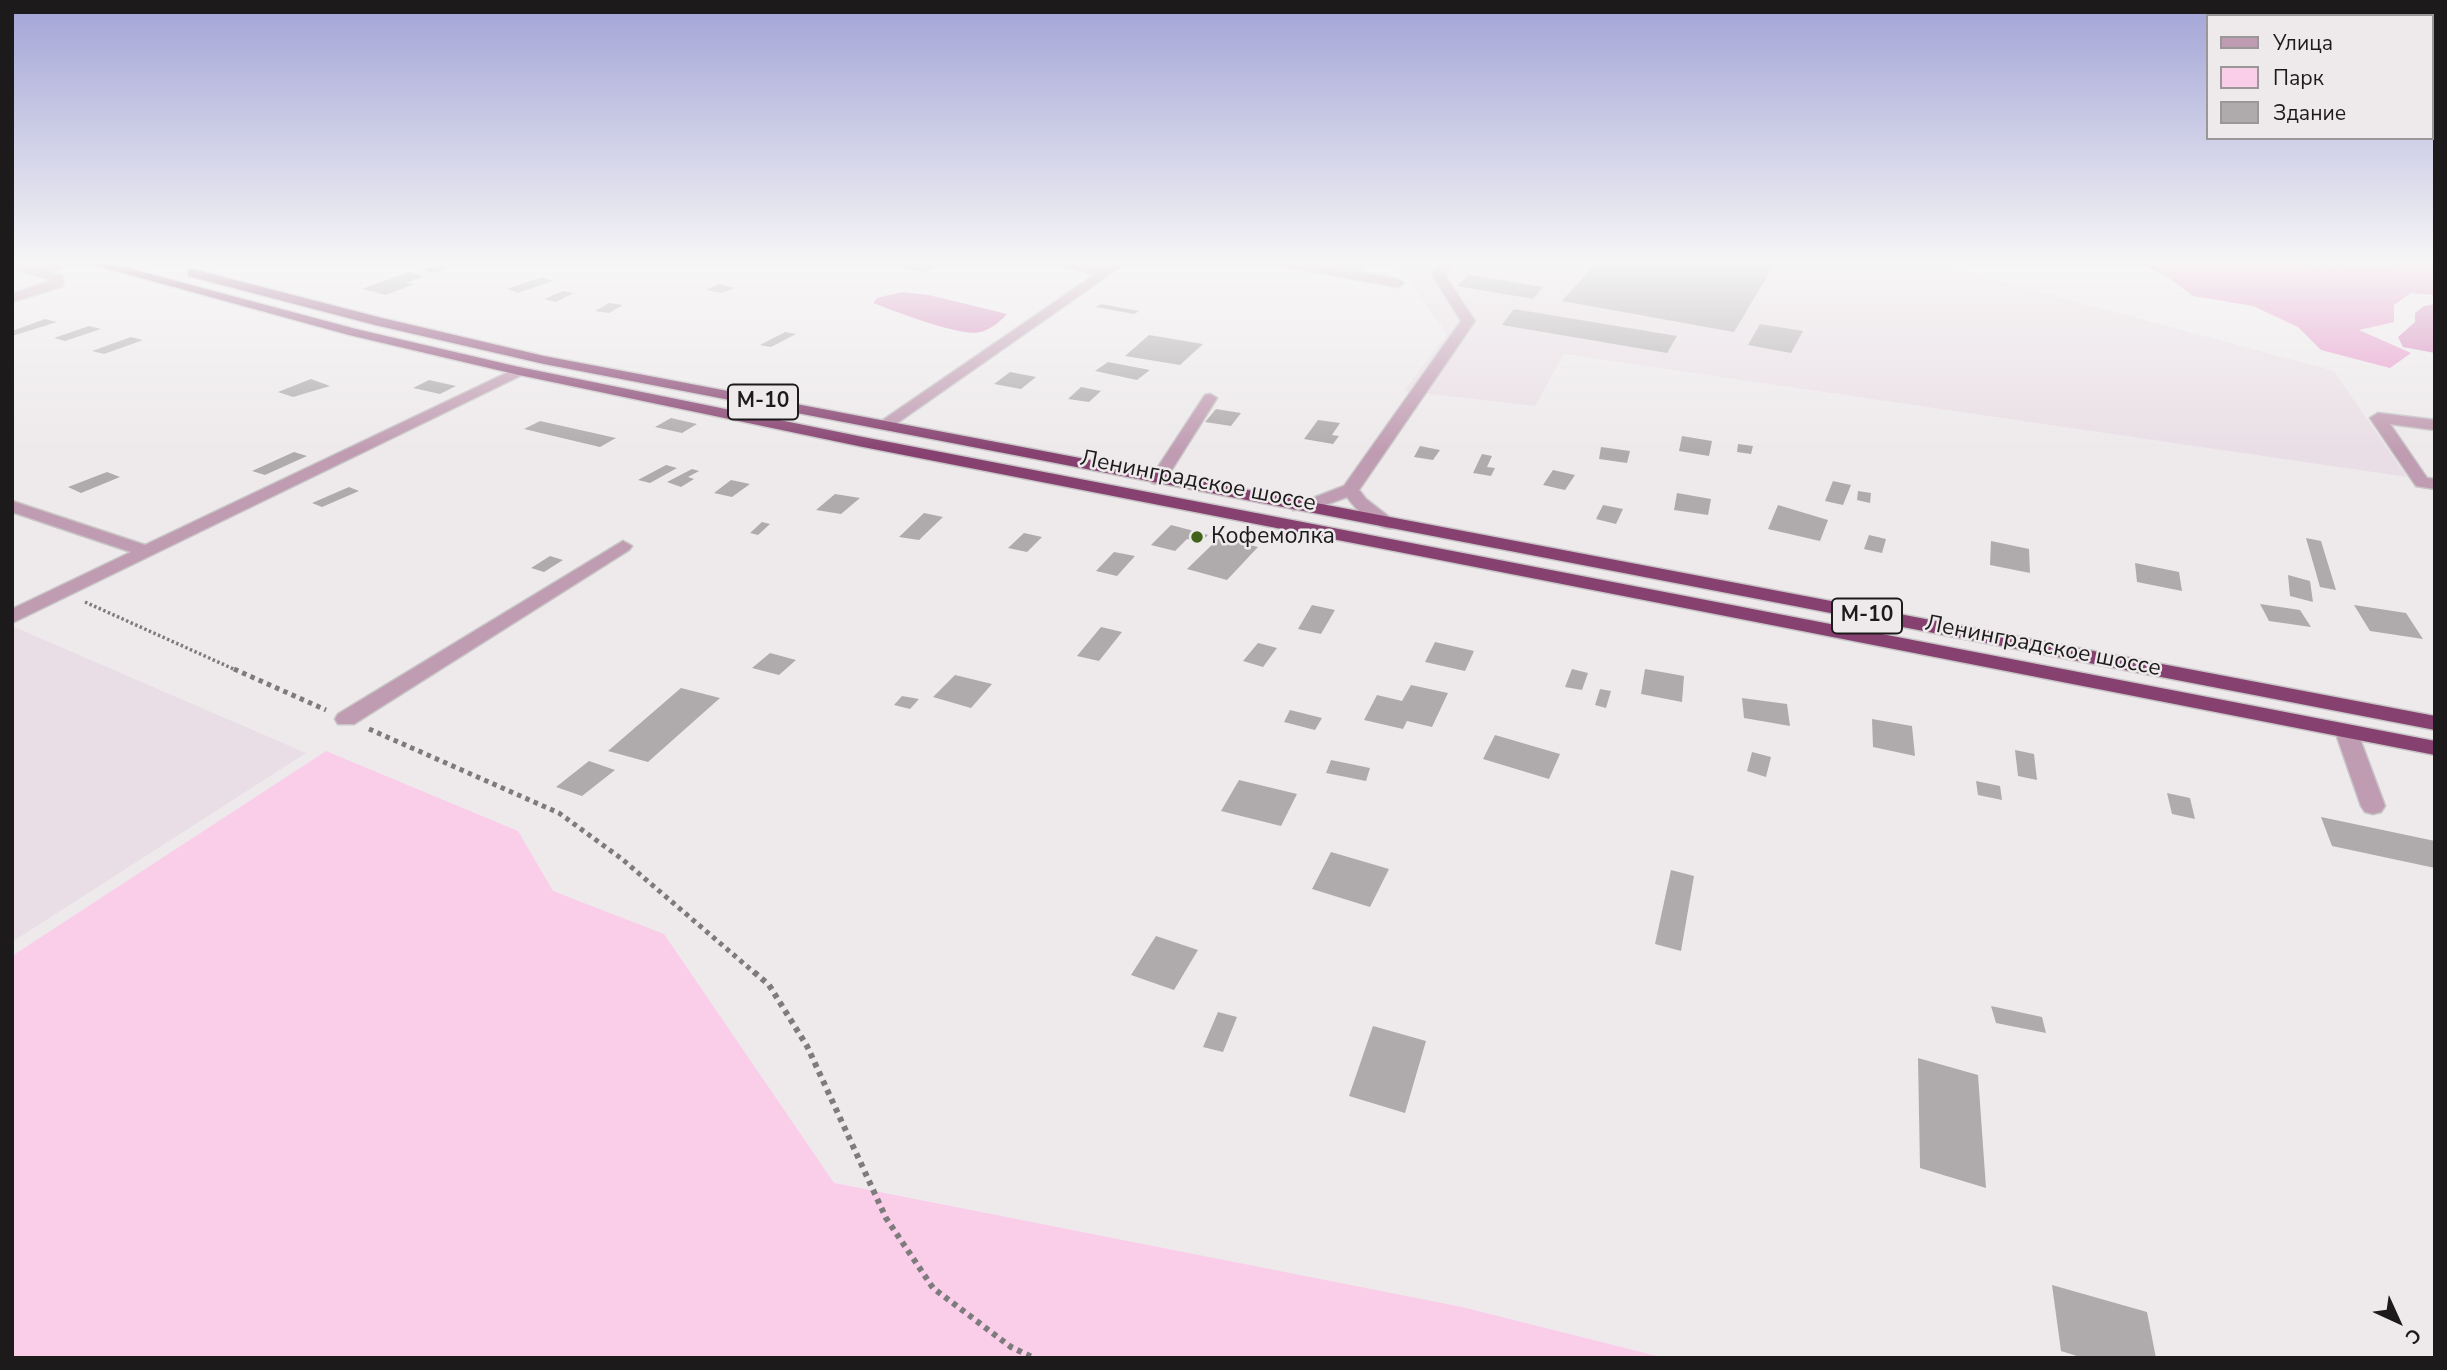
<!DOCTYPE html>
<meta charset="utf-8">
<style>
body{margin:0}
#map{position:relative;width:2447px;height:1370px;overflow:hidden;background:#eeeaec;font-family:"Nunito Sans",sans-serif}
canvas{display:block}
.frame{position:absolute;inset:0;border:14px solid #1c1a1b;pointer-events:none}
.legend{position:absolute;left:2206px;top:14px;width:228px;height:126px;box-sizing:border-box;background:#eeeaec;border:2px solid #9a9798;margin:0;padding:9px 12px;list-style:none;font-size:21px;color:#1c1a1b}
.legend li{display:flex;align-items:center;gap:14px;height:35px}
.legend b{width:35px;border:2px solid #9a9798}
.north{position:absolute;left:2363px;top:1286px;width:70px;height:70px;-webkit-text-stroke:5px #eeeaec;paint-order:stroke;rotate:135deg;font-size:19px;font-weight:700;line-height:28px;text-align:center;color:#1c1a1b}
.north::after{content:'';display:block;margin:auto;width:24px;height:32px;background:#1c1a1b;clip-path:polygon(50% 0,100% 100%,50% 72%,0 100%)}
</style>
<div id="map">
<canvas width="2447" height="1370"></canvas>
<div class="frame"></div>
<ul class="legend">
<li><b style="height:9px;background:#c09cb2"></b>Улица</li>
<li><b style="height:19px;background:#facde9"></b>Парк</li>
<li><b style="height:19px;background:#afabad"></b>Здание</li>
</ul>
<div class="north">С</div>
</div>
<script>
const context = document.querySelector('canvas').getContext('2d');
context.lineJoin = 'round';
function fillPath(path, color) { context.fillStyle = color; context.fill(path, 'evenodd'); }
function trace(path, color, width, dash) { context.strokeStyle = color; context.lineWidth = width; context.lineCap = dash ? 'butt' : 'round'; context.setLineDash(dash || []); context.stroke(path); }
function write(font, color, halo, rows, align = 'center') {
  context.font = font + ' "Nunito Sans",sans-serif'; context.lineWidth = 5; context.setLineDash([]); context.textBaseline = 'middle'; context.strokeStyle = halo; context.fillStyle = color; for (const [text, x, y, turn = 0] of rows) {
    context.save(); context.translate(x, y); context.rotate((+turn || 0) * Math.PI / 180); context.textAlign = isNaN(turn) ? turn : align; if (halo) context.strokeText(text, 0, 0); context.fillText(text, 0, 0); context.restore();
  }
}
fillPath(new Path2D(`
 M1394 260H1922L2334 371 2407 477 1564 354 1535 406 1404 391 1447 334Z
 M12 626 306 753 12 942Z`), '#e9dee5');
fillPath(new Path2D(`
 M326 751 518 831 553 891 664 934 834 1183 1462 1307 1665 1358H12V956Z`), '#facde9');
fillPath(new Path2D(`
 M2131 260H2265L2283 264 2394 266 2400 260H2435V295L2411 293 2394 305V322L2359 330 2411 353 2390 368 2321 350 2298 327 2253 306 2193 296 2166 276Z`), '#e698cb');
fillPath(new Path2D(`
 M902 292 929 295 1007 314C1001 321 990 330 980 332 960 337 894 311 873 303L877 298Z
 M2435 304V353L2403 347 2398 337 2415 322V313L2424 306Z`), '#d689bc');
fillPath(new Path2D(`
 M916 260H943L946 261 927 272 902 268Z
 M1301 260H1336L1366 265 1360 271Z
 M1599 260H1777L1734 332 1562 301Z
 M439 264 451 267 435 273 422 270Z
 M408 272 425 276 406 283 414 284 386 295 362 289Z
 M1469 275 1543 287 1533 299 1457 286Z
 M542 277 553 281 518 293 507 289Z
 M719 284 735 288 722 293 706 290Z
 M563 291 574 293 556 302 544 299Z
 M609 303 623 305 609 313 595 311Z
 M1101 304 1139 311 1134 314 1096 307Z
 M1514 309 1677 336 1667 353 1502 325Z
 M45 319 57 322 12 336V331Z
 M1760 324 1803 331 1791 353 1748 345Z
 M89 326 101 329 65 341 54 338Z
 M785 332 796 334 771 347 760 345Z
 M1149 335 1203 344 1180 365 1125 356Z
 M131 337 143 340 104 354 92 351Z
 M1108 362 1150 370 1137 380 1095 371Z
 M1010 372 1036 377 1021 389 994 384Z
 M311 379 330 386 293 397 278 392Z
 M429 380 456 386 440 394 413 388Z
 M1081 387 1101 391 1089 402 1068 399Z
 M1216 409 1241 413 1231 426 1205 422Z
 M671 418 697 424 682 433 655 427Z
 M1318 420 1340 423 1332 435 1339 436 1333 444 1304 439Z
 M540 421 616 438 600 447 524 429Z
 M1682 436 1712 441 1709 456 1679 451Z
 M1738 444 1753 446 1751 454 1737 452Z
 M1420 446 1440 450 1433 460 1414 457Z
 M1601 447 1630 451 1627 463 1599 459Z
 M294 452 307 456 265 475 252 471Z
 M1482 454 1492 456 1487 467 1495 468 1491 476 1473 473Z
 M666 465 677 468 650 483 638 480Z
 M692 469 699 471 688 477 694 479 681 487 667 482Z
 M1553 470 1575 475 1565 490 1543 485Z
 M107 472 120 477 81 493 68 487Z
 M731 480 750 484 732 497 714 493Z
 M1833 481 1851 485 1843 505 1825 501Z
 M349 487 359 491 322 507 312 503Z
 M1858 491 1871 493 1870 503 1857 500Z
 M1677 493 1711 499 1708 515 1674 510Z
 M835 494 860 498 841 514 816 510Z
 M1603 505 1623 509 1616 524 1596 519Z
 M1778 505 1828 520 1820 541 1768 529Z
 M924 513 943 517 919 540 899 537Z
 M762 522 770 524 758 535 750 533Z
 M1171 525 1194 531 1208 535 1201 542 1187 539 1175 551 1151 545Z
 M1024 533 1042 537 1027 552 1008 548Z
 M1869 535 1886 539 1882 553 1864 549Z
 M1220 537 1258 547 1227 580 1187 569Z
 M2306 538 2321 541 2336 590 2320 587Z
 M1991 541 2029 549 2030 573 1990 565Z
 M1114 552 1135 556 1117 576 1096 571Z
 M550 556 563 560 544 572 531 568Z
 M2135 563 2179 572 2182 591 2137 582Z
 M2288 575 2310 581 2313 602 2290 596Z
 M2260 604 2300 610 2311 627 2269 621Z
 M1312 605 1335 610 1321 634 1298 629Z
 M2354 605 2406 613 2423 639 2370 631Z
 M1101 627 1122 632 1099 661 1077 656Z
 M1435 642 1474 651 1465 671 1425 662Z
 M1258 643 1277 648 1263 667 1243 661Z
 M770 653 796 660 779 675 752 668Z
 M1572 669 1588 673 1582 690 1565 687Z
 M1645 669 1684 676 1682 702 1641 694Z
 M955 675 992 684 971 708 933 697Z
 M1411 685 1448 693 1432 727 1407 721 1403 729 1364 720 1377 695 1402 701Z
 M681 688 720 698 648 762 608 751Z
 M1600 689 1611 691 1606 708 1595 705Z
 M902 696 919 699 910 709 894 705Z
 M1742 698 1787 704 1790 726 1744 718Z
 M1290 710 1322 718 1315 730 1284 722Z
 M1872 719 1912 726 1915 756 1873 747Z
 M1495 735 1560 754 1549 779 1483 759Z
 M2015 750 2034 754 2037 780 2018 776Z
 M1752 752 1771 757 1766 777 1747 771Z
 M1331 760 1370 768 1366 781 1326 773Z
 M589 761 615 770 582 796 556 787Z
 M1239 780 1297 794 1281 826 1221 811Z
 M1976 781 2000 786 2002 800 1978 795Z
 M2167 793 2190 798 2195 819 2172 814Z
 M2321 817 2435 841V868L2332 846Z
 M1331 852 1389 869 1370 907 1312 889Z
 M1671 870 1694 876 1681 951 1655 944Z
 M1156 936 1198 950 1174 990 1131 975Z
 M1991 1006 2042 1017 2046 1033 1996 1023Z
 M1218 1012 1237 1017 1223 1052 1203 1047Z
 M1373 1026 1426 1041 1405 1113 1349 1096Z
 M1918 1058 1978 1075 1986 1188 1920 1168Z
 M2052 1285 2147 1312 2156 1358H2083L2061 1351Z`), '#afabad');
const minor = new Path2D(`
 M62 260H82L50 272 63 275V286L12 302V294L53 280 12 269V261L37 268Z
 M1033 260H1061L1104 268 1116 260H1130L890 428H880L877 425 880 422 1096 274Z
 M1264 260H1292L1398 279 1404 283 1398 287 1270 264Z
 M1443 260H1456L1444 274 1475 321 1359 490 1366 499 1398 524 1395 528C1378 532 1356 510 1347 497L1317 508 1293 510 1290 506 1293 502 1313 498 1344 486 1461 321 1432 274Z
 M519 367 524 368 526 371 524 374 12 623V609L131 552 12 512V501L145 545Z
 M1210 394 1217 398 1166 479 1158 484 1152 483 1150 479 1205 395Z
 M2378 413 2435 420V430L2390 424 2427 478 2435 479V489L2416 486 2370 418Z
 M623 541 632 546 629 550 354 724H338L335 719 338 714Z
 M2346 724 2354 726 2357 731 2385 806 2381 812 2373 814 2365 812 2361 806 2335 731 2338 726Z`);
const highway = new Path2D(`
 M76 260H97L356 329 519 367 863 437 2435 741V755L863 447 519 375 349 335Z
 M192 269 382 318 544 356 2435 716V730L544 364 375 325 188 276V270Z`);
trace(minor, '#c8c5c6', 3);
trace(highway, '#c8c5c6', 3);
trace(new Path2D(`
 M85 602 238 671`), '#7e7b7d', 3.5, [2.5, 2.5]);
trace(new Path2D(`
 M234 669 326 710
 M369 729 559 813 622 859 756 974`), '#7e7b7d', 5, [4.5, 4.5]);
trace(new Path2D(`
 M754 972 769 985 807 1046 886 1218 933 1288 1011 1347 1034 1358`), '#7e7b7d', 6, [5, 5]);
fillPath(minor, '#c09cb2');
fillPath(highway, '#864170');
const sky = context.createLinearGradient(0, 0, 0, 452);
sky.addColorStop(0, '#a1a3d6');
sky.addColorStop(0.58, '#f7f6f6');
sky.addColorStop(1, '#f7f6f600');
context.fillStyle = sky;
context.fillRect(0, 0, 2447, 452);
for (const [x, y, r, color] of [
 [1197,537,7,"#416319"]
]) { const dot = new Path2D(); dot.arc(x, y, r, 0, 2 * Math.PI); context.fillStyle = color; context.fill(dot); trace(dot, '#eeeaec', 2.5); }
for (const [x, y, w] of [
 [763,402,70],
 [1867,616,70]
]) { const box = new Path2D(); box.roundRect(x - w / 2, y - 17.5, w, 35, 5); context.fillStyle = '#eeeaec'; context.fill(box); trace(box, '#1c1a1b', 2); }
write('bold 21px', '#1c1a1b', null, [
 ["М-10",763,402],
 ["М-10",1867,616]
]);
write('23px', '#1c1a1b', '#eeeaec', [
 ["Ленинградское шоссе",1198,482,11],
 ["Ленинградское шоссе",2043,647,11]
]);
write('23px', '#1c1a1b', '#eeeaec', [
 ["Кофемолка",1211,537]
], 'left');
</script>
